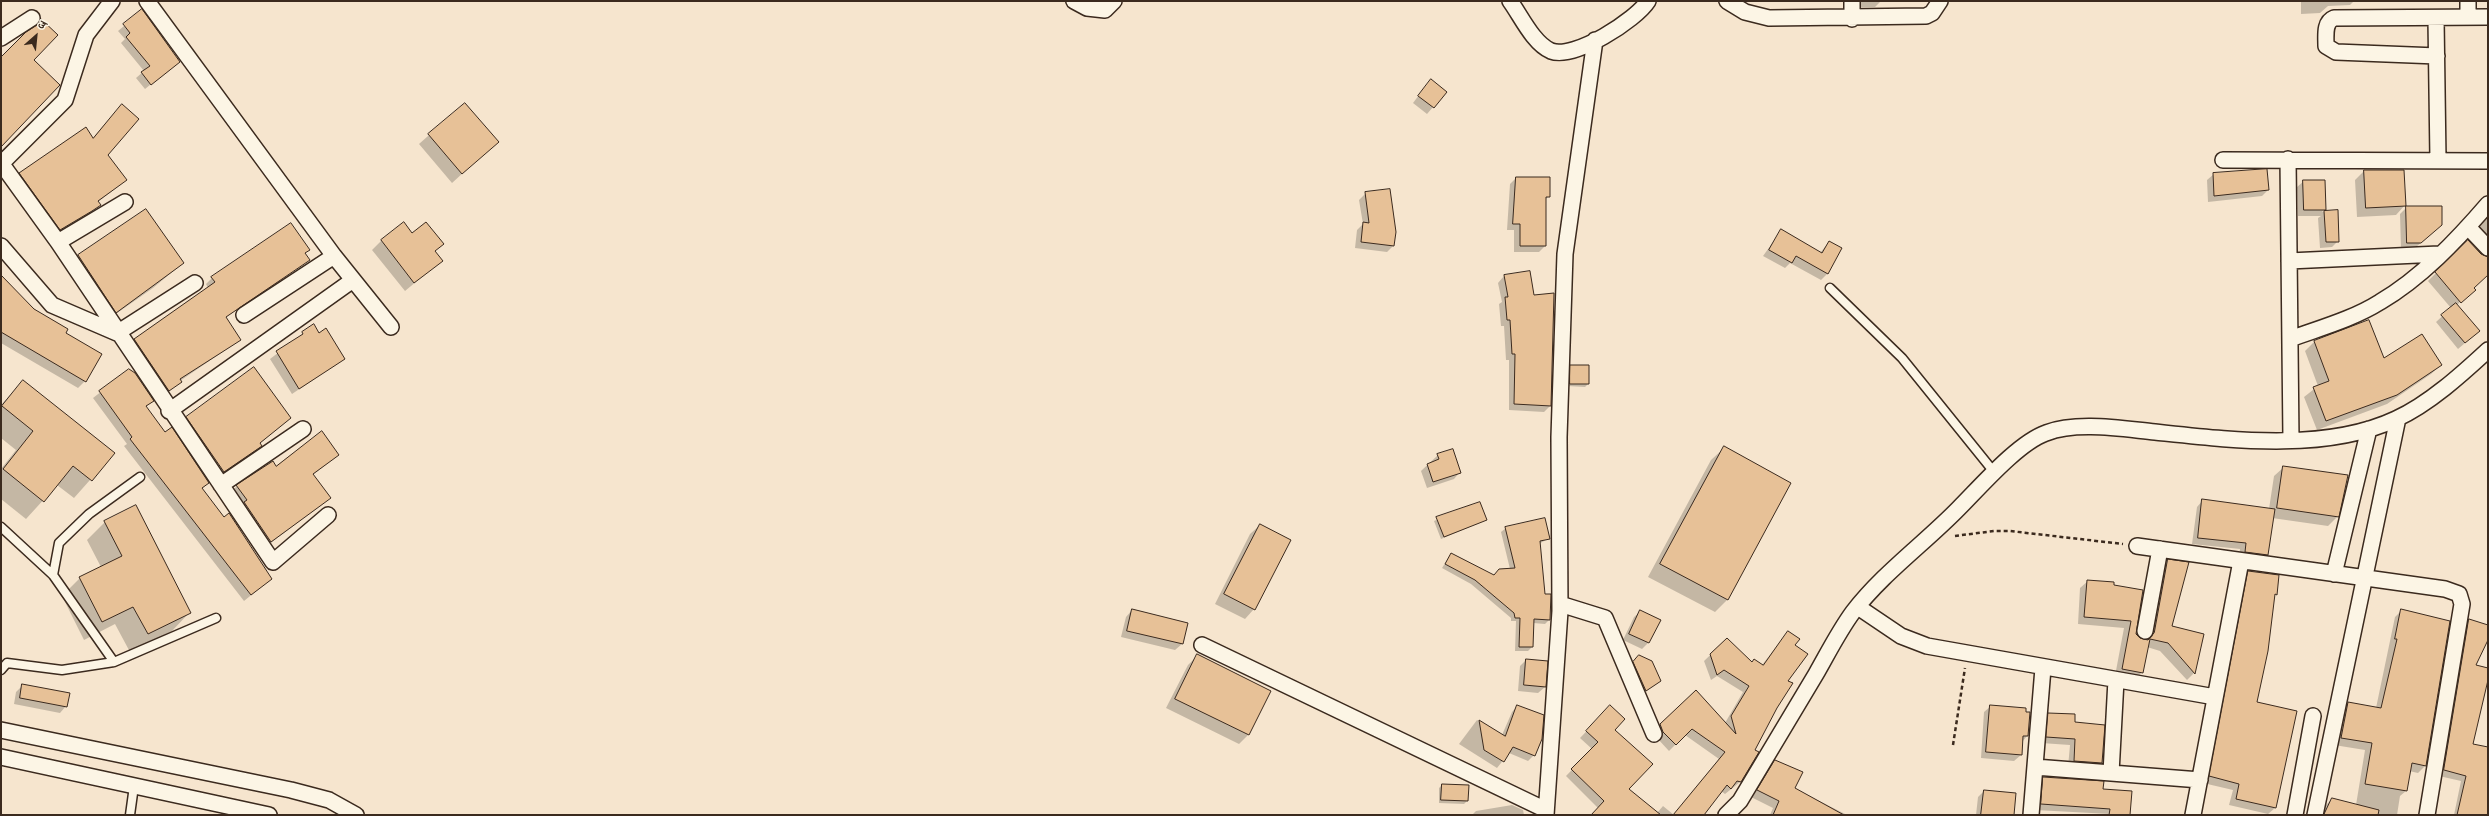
<!DOCTYPE html>
<meta charset="utf-8">
<style>
body{margin:0}
#map{position:relative;width:2489px;height:816px;overflow:hidden;background:#f6e5ce;font-family:Kalam,"Playpen Sans Deva",sans-serif}
canvas{display:block}
.frame{position:absolute;inset:0;border:2px solid #3b2a1e;pointer-events:none}
.north{position:absolute;left:16px;top:16px;width:40px;height:40px;-webkit-text-stroke:3px #fcf5e5;paint-order:stroke;rotate:27deg;font-size:11px;font-weight:700;line-height:16px;text-align:center;color:#3b2a1e}
.north::after{content:'';display:block;margin:auto;width:14px;height:18px;background:#3b2a1e;clip-path:polygon(50% 0,100% 100%,50% 72%,0 100%)}
</style>
<div id="map">
<canvas width="2489" height="816"></canvas>
<div class="frame"></div>
<div class="north">उ</div>
</div>
<script>
const context = document.querySelector('canvas').getContext('2d');
context.lineJoin = 'round';
function fillPath(path, color) { context.fillStyle = color; context.fill(path, 'evenodd'); }
function trace(path, color, width, dash) { context.strokeStyle = color; context.lineWidth = width; context.lineCap = dash ? 'butt' : 'round'; context.setLineDash(dash || []); context.stroke(path); }
fillPath(new Path2D(`
 M1853 1H1881L1875 7H1853Z
 M2301 1H2354L2350 5 2328 6 2320 13 2301 14Z
 M2424 1H2445L2443 2Z
 M142 11 179 62 145 89 136 78 144 71 121 43 125 39 118 31Z
 M1425 87 1446 92 1427 114 1413 103Z
 M464 104 497 142 452 183 419 144Z
 M116 111 107 154 126 180 98 202 99 205 93 211 54 236 14 180 20 173 92 139Z
 M2364 171 2405 205 2396 215 2357 217 2355 180Z
 M2214 174 2268 190 2262 196 2208 202 2207 180Z
 M1516 178 1549 196 1545 200V246L1539 252H1514V230H1507L1510 184Z
 M2304 181 2325 209 2322 212 2337 211 2338 241 2332 247 2320 248 2318 218 2321 216H2298L2297 187Z
 M1366 193 1393 246 1387 252 1355 248 1357 230 1363 224 1359 200Z
 M2407 207 2436 229 2414 249H2401L2400 214Z
 M146 210 183 263 153 288 110 318 72 262Z
 M2488 217V253L2473 235Z
 M290 225 308 250 304 254 309 259 225 318 240 340 180 381 162 396 128 346 208 288 206 284 212 278Z
 M1781 231 1820 253 1829 242 1840 249 1827 274 1821 280 1790 263 1785 268 1763 256Z
 M412 234 442 244 434 252 441 261 405 291 372 250 382 240Z
 M2468 241 2485 258 2488 257V274L2457 305 2472 337 2458 349 2436 322 2451 308 2428 281Z
 M1 276 34 310 65 333 85 381 78 388 1 343Z
 M1504 276 1550 406 1544 412 1509 410V360H1506L1504 326H1501L1499 304 1502 302 1498 283Z
 M313 326 344 359 292 394 270 359Z
 M2314 342 2383 360 2441 365 2431 374 2387 404 2317 430 2304 397 2318 386 2305 351Z
 M1571 366 1588 384 1585 387 1567 386 1568 369Z
 M129 370 153 401 146 407 165 433 208 483 202 489 271 579 244 601 124 446 127 444 93 398Z
 M23 381 114 453 74 498 57 485 26 519 1 499V469L16 450 1 438V405Z
 M187 417 290 418 259 444 261 446 255 452 217 478 181 424Z
 M1724 448 1727 600 1715 612 1648 577 1711 460Z
 M338 455 313 475 330 498 264 548 231 492 237 486 276 467Z
 M1438 455 1460 472 1454 479 1427 488 1421 471Z
 M2284 467 2338 516 2328 526 2272 518 2267 555 2261 561 2239 558 2240 549 2192 544 2197 507 2203 500 2269 509 2274 476Z
 M1470 505 1486 520 1441 539 1434 521Z
 M105 522 189 613 172 631 130 652 115 624 84 640 62 596 80 578 101 567 87 540Z
 M1260 525 1254 609 1245 619 1215 604 1250 534Z
 M1506 528 1549 538 1539 544 1544 595 1549 620 1545 624 1533 623 1532 647 1528 651H1515L1516 621H1511V618L1471 584 1442 568 1451 554 1494 576 1510 569 1501 532Z
 M2168 560 2171 627 2203 635 2194 673 2187 680 2160 651 2147 647 2142 672 2135 680 2115 676 2124 628 2078 624 2080 588 2088 581 2142 591 2135 634 2139 639 2147 640 2161 568Z
 M2249 572 2276 594 2274 596 2256 702 2275 808 2268 814 2229 805 2233 790 2203 783 2242 579Z
 M1132 610 1186 624 1182 644 1175 650 1121 637 1126 617Z
 M2402 610 2449 621 2425 766 2418 773 2409 771 2406 791 2400 796 2397 815H2321L2325 806 2332 799 2356 805 2365 750 2334 745 2341 710 2348 703 2376 708 2395 617Z
 M1641 611 1659 620 1648 643 1642 649 1623 640 1634 617Z
 M2469 620 2488 626V638L2474 666 2488 669V675L2472 744 2488 748V815H2454L2461 781 2439 776 2464 625Z
 M1788 632 1794 645 1787 681 1740 782 1725 794 1721 791 1702 815H1697L1682 804 1719 759 1685 735 1669 751 1657 738 1654 731 1696 692 1725 723 1743 692 1717 676 1711 680 1704 661 1727 639 1751 663 1762 665Z
 M1197 656 1270 692 1248 735 1239 744 1166 708 1188 665Z
 M1639 656 1659 681 1639 696 1628 669Z
 M1526 660 1545 687 1538 693 1518 691 1520 666Z
 M23 685 66 706 60 713 14 704 16 692Z
 M1517 706 1534 755 1528 761 1509 753 1497 768 1459 744 1477 720 1502 735 1512 712Z
 M1991 706 2027 736 2022 742 2021 755 2014 761 1981 758 1984 712Z
 M1604 713 1614 730 1627 790 1657 813 1663 806 1674 815H1592L1598 808 1566 776 1592 749 1580 738Z
 M2049 714 2074 723 2101 763 2095 769 2068 767 2070 745 2041 743 2042 720Z
 M1775 761 1794 788 1847 815H1770L1773 808 1751 797 1768 768Z
 M2044 778 2102 790 2129 815 2035 810 2037 784Z
 M1442 785 1467 801 1464 804 1439 803V788Z
 M1984 791 2013 815H1976L1978 797Z
 M1512 805 1523 810 1524 815H1472L1476 811Z`), '#0003');
const building = new Path2D(`
 M142 9 180 62 151 85 141 72 150 66 126 37 130 33 123 24Z
 M41 19 58 35 34 60 60 85 1 147V57L26 32 37 25Z
 M1431 79 1447 92 1434 108 1418 96Z
 M465 103 499 142 462 174 428 134Z
 M122 104 139 119 108 155 127 180 98 201 101 205 92 211 60 230 19 173 86 127 93 138Z
 M2267 169 2269 190 2214 196 2213 173Z
 M2364 170H2404L2406 206 2366 208Z
 M1516 177H1550V197H1546V246H1520V224H1513Z
 M2303 180H2325L2326 210H2304Z
 M1390 189 1396 232 1394 246 1361 242 1363 222 1369 223 1365 192Z
 M2406 206H2442V225L2421 243H2407Z
 M146 209 184 263 116 313 78 255Z
 M2338 210 2339 242H2326L2324 211Z
 M404 222 412 233 426 222 444 244 435 251 443 261 414 283 381 240Z
 M291 223 310 250 305 253 310 260 226 317 241 340 180 379 182 382 169 391 134 339 215 282 211 277Z
 M1781 229 1822 253 1829 241 1842 248 1828 274 1796 256 1792 263 1769 250Z
 M2468 240 2481 254 2488 257V275L2474 288 2476 290 2461 303 2435 272Z
 M1530 271 1534 295 1554 293 1551 406 1514 404 1515 354H1512L1510 320H1507L1505 297H1508L1504 275Z
 M1 275 34 309 68 329 66 333 102 354 86 382 1 332Z
 M2456 303 2480 331 2465 343 2441 315Z
 M2369 320 2384 358 2422 334 2442 365 2397 395 2326 421 2313 387 2329 381 2314 341Z
 M314 324 319 333 326 328 345 359 299 389 276 351 303 334 302 332Z
 M1570 365H1589V384H1570Z
 M254 367 291 418 260 443 262 446 224 472 186 417Z
 M129 369 135 373 154 401 146 406 165 432 172 427 209 483 202 488 224 517 229 513 272 579 251 595 130 439 132 437 99 391Z
 M23 380 115 453 92 481 73 466 44 502 3 469 33 431 2 406Z
 M322 431 339 455 313 474 331 498 271 542 244 502 247 500 236 485 273 461 276 466Z
 M1724 446 1791 483 1728 600 1660 564Z
 M1453 449 1461 473 1433 482 1427 464 1439 459 1437 454Z
 M2283 466 2348 475 2339 517 2277 508Z
 M2202 499 2275 509 2268 555 2245 552 2246 543 2198 538Z
 M1480 502 1487 520 1444 537 1436 517Z
 M136 505 191 613 148 634 133 607 102 622 79 577 122 556 104 521Z
 M1545 518 1550 539 1540 541 1545 594H1551L1550 620 1534 619 1533 647H1519L1520 618H1515L1514 613 1475 580 1445 564 1451 553 1494 575 1499 569 1515 568 1505 527Z
 M1260 524 1291 540 1255 610 1224 594Z
 M2168 559 2189 562 2172 626 2204 634 2195 674 2168 643 2150 639 2143 673 2122 669 2131 621 2084 617 2087 580 2114 582V585L2143 590 2136 634 2140 638 2148 640 2154 633Z
 M2248 571 2279 575 2277 595 2275 594 2268 651 2257 702 2297 711 2276 808 2236 799 2239 784 2209 776Z
 M1132 609 1188 623 1183 644 1127 631Z
 M2401 609 2450 621 2426 766 2412 763 2407 791 2365 784 2372 743 2341 738 2348 702 2381 708 2397 639H2395Z
 M1640 610 1661 620 1649 643 1629 634Z
 M2469 619 2488 625V640L2476 665 2488 668V680L2473 744 2488 747V815H2457L2466 776 2444 770Z
 M1788 631 1800 639 1795 645 1808 654 1788 681 1793 683 1777 708 1755 750 1759 752 1741 782 1737 781 1731 789 1727 785 1704 815H1673L1725 752 1692 729 1676 745 1663 732 1660 724 1696 690 1736 734 1731 716 1749 686 1724 670 1717 675 1710 654 1727 638 1752 662 1754 659 1763 665Z
 M1197 654 1271 691 1249 735 1175 699Z
 M1639 655 1652 661 1661 681 1646 691 1633 662Z
 M1526 659 1548 661 1546 687 1524 685Z
 M22 684 70 693 67 707 20 698Z
 M1517 705 1544 715 1542 739 1535 756 1513 747 1504 762 1484 750 1479 720 1505 736Z
 M1610 705 1625 719 1615 730 1653 764 1629 789 1661 815H1591L1604 801 1571 769 1598 742 1586 731Z
 M1990 705 2026 708V712H2030L2028 736H2023L2022 755 1986 752Z
 M2048 713 2075 714V722L2105 725 2102 763 2074 761 2075 739 2046 737Z
 M1775 760 1803 772 1795 788 1844 815H1773L1779 801 1757 790Z
 M2043 777 2104 781 2103 789 2132 791 2130 815H2109L2110 809 2041 804Z
 M1442 784 1469 785 1468 801 1441 800Z
 M1984 790 2016 793 2014 815H1981Z
 M2332 798 2379 810 2378 815H2324Z`);
fillPath(building, '#e7c197');
trace(building, '#3b2a1e', 1);
const service = new Path2D(`
 M1830 288 1902 358 1994 472
 M1 527 53 575 114 662
 M53 575 59 543 89 514 140 477
 M1 670 7 663 62 670 114 662 216 618
 M130 815 134 786`);
const minor = new Path2D(`
 M147 1 334 256 391 327
 M1074 1 1087 8 1105 10 1114 1
 M1510 1C1521 16 1533 43 1551 51 1574 60 1636 20 1648 1
 M1727 1 1745 12 1769 18 1926 16 1932 13 1940 1
 M1852 1V19
 M2468 17V1
 M2436 19 2438 160
 M1 38 32 18
 M2437 56 2336 52 2326 46C2326 35 2324 22 2334 18L2488 17
 M2288 159 2291 440
 M2223 160 2488 161
 M1 163 58 242 273 562 328 515
 M1 164 65 100 86 35 112 1
 M2468 227 2488 248
 M58 242 125 202
 M1 246 52 305 117 333 195 283
 M2289 261 2439 254
 M244 315 334 256
 M2290 339C2320 328 2353 319 2380 302 2421 278 2457 240 2488 204
 M169 411 353 280
 M221 485 303 429
 M2137 546 2445 589 2459 594 2462 604 2427 815
 M2334 574 2369 429
 M1560 604 1605 618 1654 734
 M1858 607 1901 636 1927 646 2215 697
 M2145 631 2160 549
 M1202 645 1546 810
 M1 730 291 790 329 800 356 815
 M1 757 269 815
 M2035 767 2200 780
 M2111 773 2116 680
 M1546 815 1560 611 1559 437 1565 254 1595 40
 M1726 815 1740 801C1765 759 1791 716 1816 674 1828 653 1839 631 1853 612 1883 573 1925 543 1959 508 1981 486 2018 443 2046 433 2077 421 2123 429 2155 432 2231 440 2326 452 2396 419 2429 404 2462 374 2488 350
 M2031 815 2043 668
 M2193 815 2241 561
 M2295 815 2313 716
 M2315 815 2398 418`);
trace(service, '#3b2a1e', 11);
trace(minor, '#3b2a1e', 18);
trace(new Path2D(`
 M1955 536 1994 531H2010L2123 544
 M1953 745 1965 668`), '#3b2a1e', 2.5, [4, 3]);
trace(service, '#fcf5e5', 8);
trace(minor, '#fcf5e5', 15);
</script>
